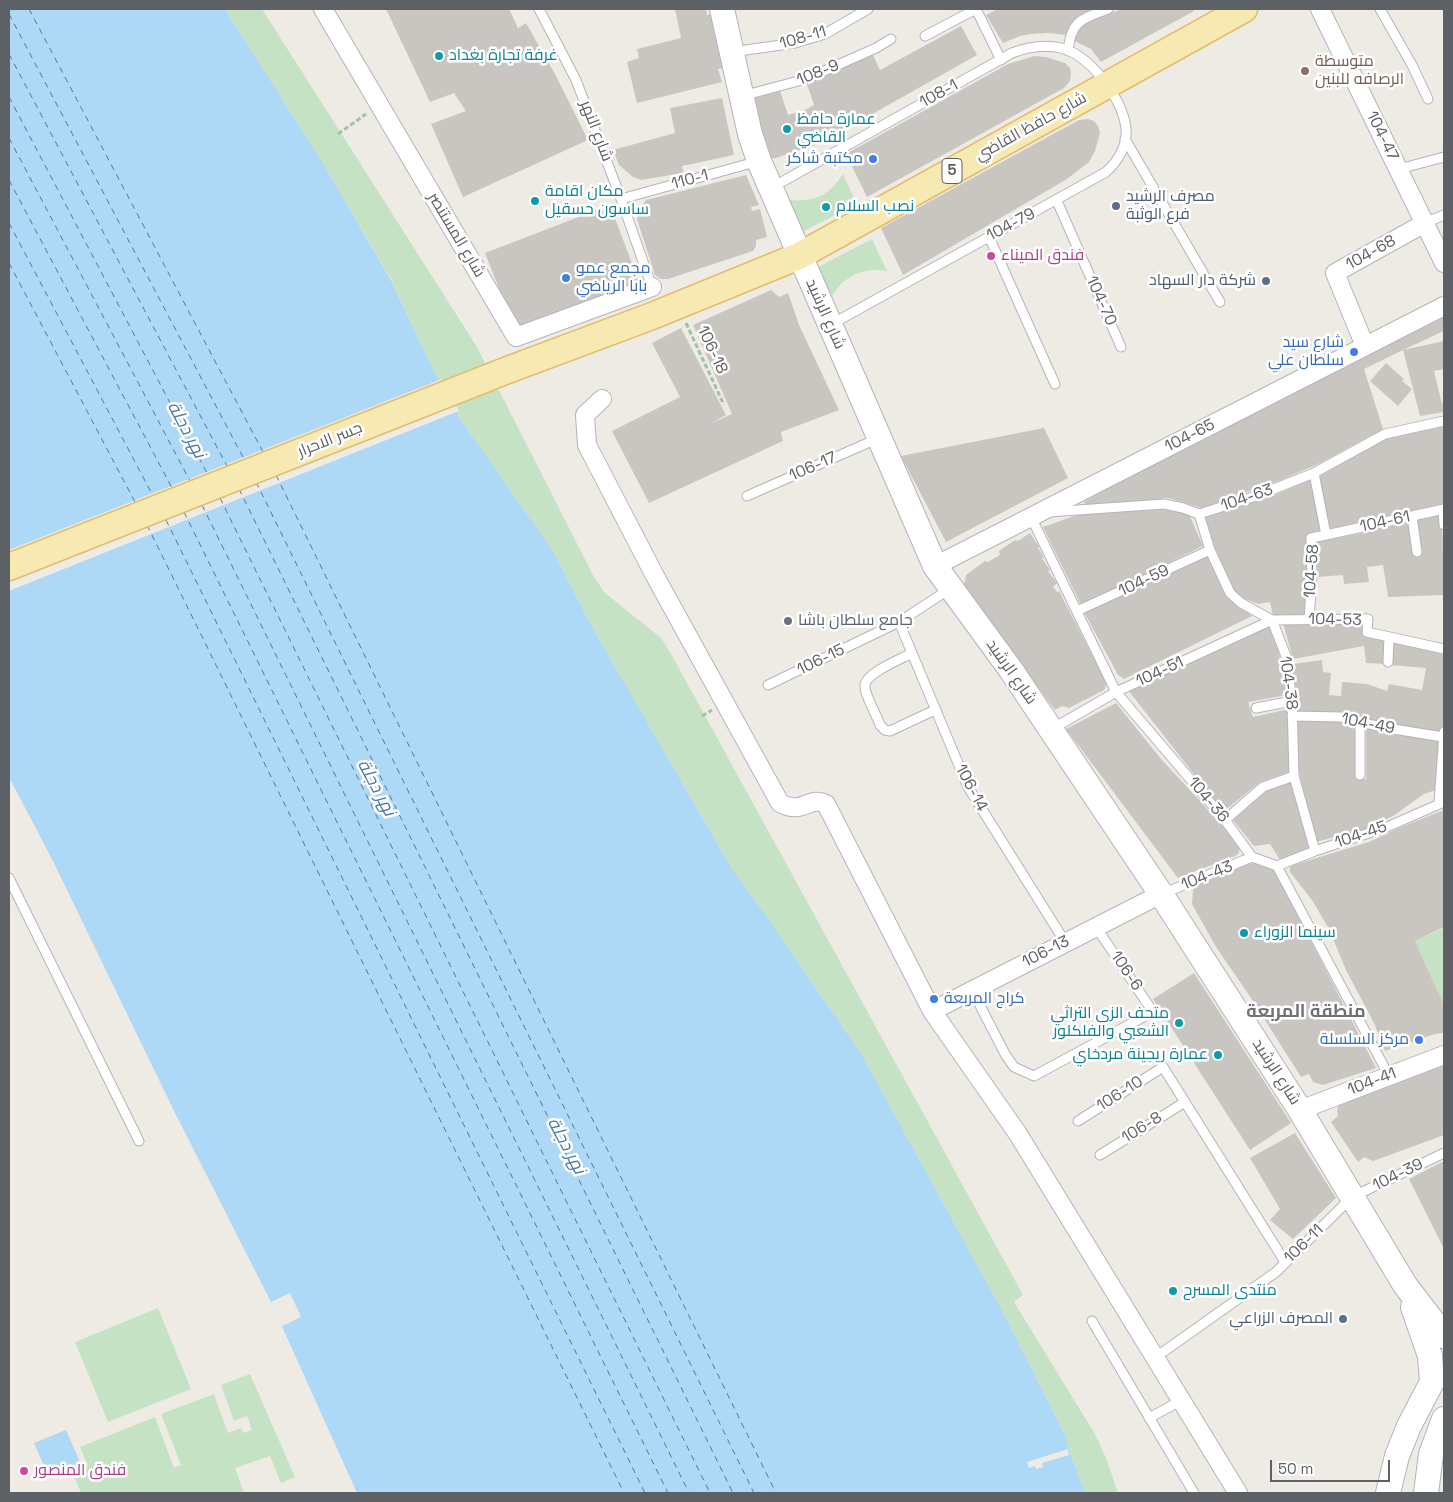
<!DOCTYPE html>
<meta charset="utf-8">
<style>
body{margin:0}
#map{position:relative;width:1453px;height:1502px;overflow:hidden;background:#eeebe5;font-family:"Space Grotesk",sans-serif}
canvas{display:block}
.frame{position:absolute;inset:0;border:10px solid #5d6064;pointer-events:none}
.scale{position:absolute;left:1270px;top:1460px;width:120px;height:22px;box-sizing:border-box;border:2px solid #5d6064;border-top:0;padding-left:6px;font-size:15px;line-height:18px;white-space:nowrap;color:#5d6064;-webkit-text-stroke:4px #fff;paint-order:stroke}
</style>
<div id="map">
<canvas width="1453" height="1502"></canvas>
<div class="frame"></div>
<div class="scale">50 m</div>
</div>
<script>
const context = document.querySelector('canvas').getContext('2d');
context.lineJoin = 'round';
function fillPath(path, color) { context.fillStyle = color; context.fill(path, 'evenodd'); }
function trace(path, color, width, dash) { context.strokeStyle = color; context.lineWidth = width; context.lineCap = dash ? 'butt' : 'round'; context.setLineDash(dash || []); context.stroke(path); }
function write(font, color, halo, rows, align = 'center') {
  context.font = font + ' "Space Grotesk",Cairo,sans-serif'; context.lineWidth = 5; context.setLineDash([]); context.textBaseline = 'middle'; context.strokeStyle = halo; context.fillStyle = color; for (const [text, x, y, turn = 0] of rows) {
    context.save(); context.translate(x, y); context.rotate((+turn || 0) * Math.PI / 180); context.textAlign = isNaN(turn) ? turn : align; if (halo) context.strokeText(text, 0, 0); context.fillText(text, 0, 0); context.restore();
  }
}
fillPath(new Path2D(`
 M225 9H262L477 347 593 575 604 592 661 638 670 652 1023 1295 1014 1302 1095 1434 1106 1458 1118 1493H1085L1071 1455 1065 1435 1003 1312 862 1055 765 914 732 869 590 623 553 551 459 417 429 361 392 281 326 168Z
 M843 174 857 204 802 232 787 200C814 202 828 197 843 174Z
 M872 239 887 271C863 267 844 276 832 296L818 267Z
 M1444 928V1005L1415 941Z
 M158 1308 191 1389 108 1422 75 1342Z
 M250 1374 295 1477 281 1483 270 1456 235 1468 244 1493H81L73 1473 88 1466 80 1447 155 1417 174 1468 181 1465 161 1414 214 1394 228 1433 241 1428 244 1433 252 1430 247 1416 234 1421 221 1385Z`), '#c5e3c4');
fillPath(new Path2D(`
 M9 9H225L326 168 392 282 429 361 459 417 553 551 590 623 732 869 765 914 862 1055 1003 1312 1065 1435 1071 1455 1085 1493H357L271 1302 174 1111 54 863 9 777Z
 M66 1430 80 1462 48 1475 34 1443Z`), '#add8f6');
fillPath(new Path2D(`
 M442 379 459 411 9 591V550Z
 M290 1293 301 1317 282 1326 271 1302Z
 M1068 1449 1069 1455 1042 1463 1043 1467 1036 1469 1035 1466 1029 1468 1027 1462Z`), '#eeebe5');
trace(new Path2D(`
 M29 9 263 452
 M9 14 245 461
 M9 54 228 468
 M9 97 208 475
 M9 138 190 481
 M9 180 172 488
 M9 223 153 496
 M9 263 136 504
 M276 475 776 1493
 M256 482 754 1493
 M239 489 733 1493
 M220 498 710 1493
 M202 505 689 1493
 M184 512 668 1493
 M166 520 645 1493
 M147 525 624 1493`), '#4c7aa6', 1, [6, 5]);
fillPath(new Path2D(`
 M386 9H509L518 28 526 23 556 76 588 140 463 197 431 124 466 111 454 93 430 102Z
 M675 9H706L707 15 711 14 725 68 718 69 722 82 637 103 627 62 639 58 637 49 681 38Z
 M998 9H1031L1032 10 1035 9H1087L1089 12 1075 22 1069 28 1066 35 1048 33 1031 34 1020 36 1003 43 986 15Z
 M1122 9H1192L1194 11 1101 62 1091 49 1072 40 1075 33 1083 23Z
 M961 26 977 55 821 143 776 158H770L765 153 751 96 779 88 788 115 807 109 814 105 806 81 872 53 880 70Z
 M1034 56 1046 57 1065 63 1070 68 1071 74 1070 81 1064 88 867 197 846 154 1008 64Z
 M722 98 734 155 682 166 683 173 641 180 633 177 619 165 613 150 675 133 670 108Z
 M1088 119 1094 121 1098 126 1100 133 1095 151 1089 162 1067 179 903 275 881 228 1079 120Z
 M746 175 759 205 751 207 752 211 760 209 767 237 756 240V246L753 251 668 279H661L655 275 637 219 639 211 646 200Z
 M610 205 639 282 515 329 485 253Z
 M771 290 779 297 788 293 799 325 839 410 781 432 783 441 649 503 612 431 680 397 652 343 681 328 726 415 712 423 732 414 693 325Z
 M1444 309V331L1403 350 1444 341V369L1434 371 1442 404 1444 403V412L1420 416 1403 350 1364 369 1383 429 1320 463 1281 480 1202 508 1168 498 1086 506 1084 502 1164 456Z
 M1386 363 1404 379 1402 381 1412 389 1398 406 1370 381Z
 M1444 425V506L1331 531 1318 477 1387 438Z
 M1044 428 1068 478 946 542 901 456Z
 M1312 479 1323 534 1309 537 1310 555 1306 615 1273 616 1270 602 1258 604 1242 598 1232 588 1214 550 1205 517 1270 497Z
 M1166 509 1189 514 1203 546 1081 605 1043 527 1080 514Z
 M1442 513 1444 595 1388 597 1383 565 1367 567 1369 582 1344 584 1343 575 1318 577 1315 540 1357 534 1410 522 1414 556H1420L1416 518Z
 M1030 533 1039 547 1038 548 1044 557 1042 558 1050 570 1048 571 1057 583 1053 587 1057 592 1059 591 1107 684 1104 690 1069 708 1062 706 1055 710 996 631 964 585 966 575 985 561 988 562 1000 555 999 551 1015 540 1018 541Z
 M1208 555 1236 604 1252 616 1124 679 1118 675 1084 612Z
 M1364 622V635L1387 639 1386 664 1366 663 1364 646 1293 659 1283 623Z
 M1269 626 1279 653 1287 695 1248 702 1253 717 1289 709 1291 771 1260 782 1228 808 1219 806 1128 690Z
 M1391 641 1444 654V720L1441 733 1341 714 1296 712V695L1293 664 1322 660 1323 672 1331 673 1329 695 1341 696 1342 682 1367 684 1387 691 1389 684 1422 690 1426 668 1391 665Z
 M1116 703 1161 759 1202 803 1240 846 1239 853 1235 856 1178 878 1066 729Z
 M1297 719H1340L1356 724 1355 778 1366 779V726L1441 738 1436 790 1424 794 1393 816 1368 828 1316 842 1298 768Z
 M1290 780 1311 849 1280 860 1270 844 1254 846 1233 820 1267 789Z
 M1444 810V927L1415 941 1444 1005V1033L1435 1034 1385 1051 1374 1023 1346 970 1329 929 1312 900 1290 872V866L1369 842 1399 828Z
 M1255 863 1274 869 1376 1068 1323 1085 1313 1082 1309 1074 1301 1077 1249 995 1216 947 1192 904 1193 890 1200 882 1247 864Z
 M1194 973 1291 1123 1250 1150 1153 999Z
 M1444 1065V1135L1376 1160 1373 1161 1364 1157 1358 1162 1331 1122 1338 1116 1337 1111 1339 1103Z
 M1295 1133 1336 1198 1293 1239 1270 1220 1280 1209 1250 1158Z
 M1444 1161V1249L1409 1179Z`), '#c9c6c2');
const service = new Path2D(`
 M539 9 576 80 621 199 652 287
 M976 9 1001 60
 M1380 9 1412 65 1428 99
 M925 36 976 9
 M1068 51C1071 20 1082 19 1108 9
 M732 52 795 43 825 34 868 9
 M742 96 806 79 876 48 891 39
 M1125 139 1220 302
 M1399 169 1444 157
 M771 188 1012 53C1028 47 1044 44 1061 48 1090 55 1122 98 1126 128 1128 145 1118 161 1106 172L830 325
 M621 199 759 161
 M1057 201 1121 347
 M1425 223 1444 215
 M989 237 1055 384
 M747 496 879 438
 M1443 509 1444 525
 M1049 512 1164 504 1183 508 1199 514 1256 496 1314 473 1385 434 1444 421
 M1199 514 1210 550 1230 593 1241 603 1272 620 1286 656 1292 701 1294 776 1315 851
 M1412 516 1417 552
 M1031 517 1116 692 1225 820 1252 857 1277 866 1389 1076
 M1326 535 1444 509
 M1077 611 1210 550
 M1309 619 1312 577 1311 538 1326 535 1314 473
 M899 622 968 787 1065 942
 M912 653C901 659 863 674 865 687 865 695 877 716 880 725L885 730 890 731 935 710
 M1388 662 1389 637
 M768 685 899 622 951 588
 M1256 708 1292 701
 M1292 716 1341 717 1381 727 1443 737
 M1052 729 1116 692 1272 620 1368 619 1367 632 1444 649
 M1360 775V722
 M1439 804 1444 732
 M1225 820 1263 787 1294 776
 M1277 866 1315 851 1387 827 1444 802
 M9 878 139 1141
 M1162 894 1252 857
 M972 990 1005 1054 1014 1067 1034 1076 1145 1016 1149 1012V1006L1096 927
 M1078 1121 1163 1067 1285 1262
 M1100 1155 1185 1102
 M1092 1321 1194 1493
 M1156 1357 1276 1272 1352 1197 1444 1153
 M1149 1418 1182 1400`);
const minor = new Path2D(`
 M323 9 516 337 652 287
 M1320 9 1444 263
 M1365 346 1335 273 1425 223
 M602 399 585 415 587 445 655 576 780 803C804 816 808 795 826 804L932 1011 1018 1134 1238 1493
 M935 566 1444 306
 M932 1011 1161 894
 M1300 1110 1444 1055`);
const secondary = new Path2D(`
 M722 9 750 134 759 161 935 566 1011 670 1161 894 1300 1110 1405 1285 1444 1336
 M1388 1493 1397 1456 1409 1426 1432 1382 1430 1356 1413 1307
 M1426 1493 1431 1454 1444 1419`);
const primary = new Path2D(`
 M9 567 505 371 652 316 799 256 1244 9`);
trace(service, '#b2b5b9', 11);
trace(minor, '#b2b5b9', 20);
trace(secondary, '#b1b4b8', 26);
trace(primary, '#e3bd69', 29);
trace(new Path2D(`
 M338 134 366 114
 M686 323 724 405
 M702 716 712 710`), '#9ec3a7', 3, [5, 2.5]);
trace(service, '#fff', 9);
trace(minor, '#fff', 18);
trace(secondary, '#fff', 24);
trace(primary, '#f6e9b1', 26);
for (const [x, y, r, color] of [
 [439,56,5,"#0f9aa8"],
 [1305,71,5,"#8d6e63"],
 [787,129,5,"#0f9aa8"],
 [873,159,5,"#3f7fe0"],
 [535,201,5,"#0f9aa8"],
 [1116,206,5,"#5c6f8a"],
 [826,207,5,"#0f9aa8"],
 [991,256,5,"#d1479c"],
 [566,278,5,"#3f7fe0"],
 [1266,281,5,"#5c6f8a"],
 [1354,352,5,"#3f7fe0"],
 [788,621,5,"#6b7280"],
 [1244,933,5,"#0f9aa8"],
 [934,999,5,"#3f7fe0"],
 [1179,1023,5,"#0f9aa8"],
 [1419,1040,5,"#3f7fe0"],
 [1218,1055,5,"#0f9aa8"],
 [1173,1291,5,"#0f9aa8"],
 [1343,1319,5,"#5c6f8a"],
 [24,1471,5,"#d1479c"]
]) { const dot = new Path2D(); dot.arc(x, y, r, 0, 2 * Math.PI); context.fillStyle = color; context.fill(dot); trace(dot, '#fff', 2); }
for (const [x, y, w] of [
 [952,171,20]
]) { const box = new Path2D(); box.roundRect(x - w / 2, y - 12.5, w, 25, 4); context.fillStyle = '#fff'; context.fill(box); trace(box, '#5d6064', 1); }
write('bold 15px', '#5d6064', null, [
 ["5",952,171]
]);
write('16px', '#5d6064', '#fff', [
 ["108-11",803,38,-16],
 ["108-9",818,73,-22],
 ["108-1",939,94,-29],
 ["شارع حافظ القاضي",1031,127,-29],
 ["شارع النهر",596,131,69],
 ["104-47",1382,136,64],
 ["110-1",690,180,-15],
 ["104-79",1011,225,-28],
 ["شارع المستنصر",456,235,59],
 ["104-68",1371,253,-29],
 ["104-70",1101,301,66],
 ["شارع الرشيد",825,314,66],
 ["106-18",712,350,65],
 ["104-65",1190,436,-27],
 ["جسر الاحرار",330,440,-22],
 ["106-17",813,467,-24],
 ["104-63",1247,498,-19],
 ["104-61",1385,522,-12],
 ["104-58",1312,571,-86],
 ["104-59",1144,581,-25],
 ["104-53",1335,620,1],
 ["106-15",821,660,-26],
 ["شارع الرشيد",1011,672,55],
 ["104-51",1160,672,-25],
 ["104-38",1288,683,82],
 ["104-49",1368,724,11],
 ["106-14",971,788,62],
 ["104-36",1208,800,50],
 ["104-45",1361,835,-19],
 ["104-43",1207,876,-22],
 ["106-13",1046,952,-27],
 ["106-6",1126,971,56],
 ["شارع الرشيد",1276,1072,57],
 ["104-41",1372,1082,-21],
 ["106-10",1120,1094,-32],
 ["106-8",1142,1128,-32],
 ["104-39",1398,1175,-26],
 ["106-11",1304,1244,-44]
]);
write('16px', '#0d838f', '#fff', [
 ["غرفة تجارة بغداد",449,56],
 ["عمارة حافظ",797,120],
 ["القاضي",797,138],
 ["مكان اقامة",545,192],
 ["ساسون حسقيل",545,210],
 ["نصب السلام",836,207],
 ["سينما الزوراء",1254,933],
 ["متحف الزي التراثي",1169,1014,"right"],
 ["الشعبي والفلكلور",1169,1032,"right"],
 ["عمارة ريجينة مردخاي",1208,1055,"right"],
 ["منتدى المسرح",1183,1291]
], 'left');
write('16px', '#785e54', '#fff', [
 ["متوسطة",1315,62],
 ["الرصافه للبنين",1315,80]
], 'left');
write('16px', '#366cbe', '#fff', [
 ["مكتبة شاكر",863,159],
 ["مجمع عمو",576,269,"left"],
 ["بابا الرياضي",576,287,"left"],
 ["شارع سيد",1344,343],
 ["سلطان علي",1344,361],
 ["كراج المربعة",944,999,"left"],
 ["مركز السلسلة",1409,1040]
], 'right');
write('16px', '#4e5e75', '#fff', [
 ["مصرف الرشيد",1126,197,"left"],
 ["فرع الوثبة",1126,215,"left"],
 ["شركة دار السهاد",1256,281],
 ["المصرف الزراعي",1333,1319]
], 'right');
write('16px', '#b23c85', '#fff', [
 ["فندق الميناء",1001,256],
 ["فندق المنصور",34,1471]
], 'left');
write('16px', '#5b616d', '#fff', [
 ["جامع سلطان باشا",798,621]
], 'left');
write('italic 18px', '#4c7aa6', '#fff', [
 ["نهر دجلة",186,430,62],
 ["نهر دجلة",376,788,62],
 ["نهر دجلة",566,1146,62]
]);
write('bold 18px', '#6e7276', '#fff', [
 ["منطقة المربعة",1306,1012]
]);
</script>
